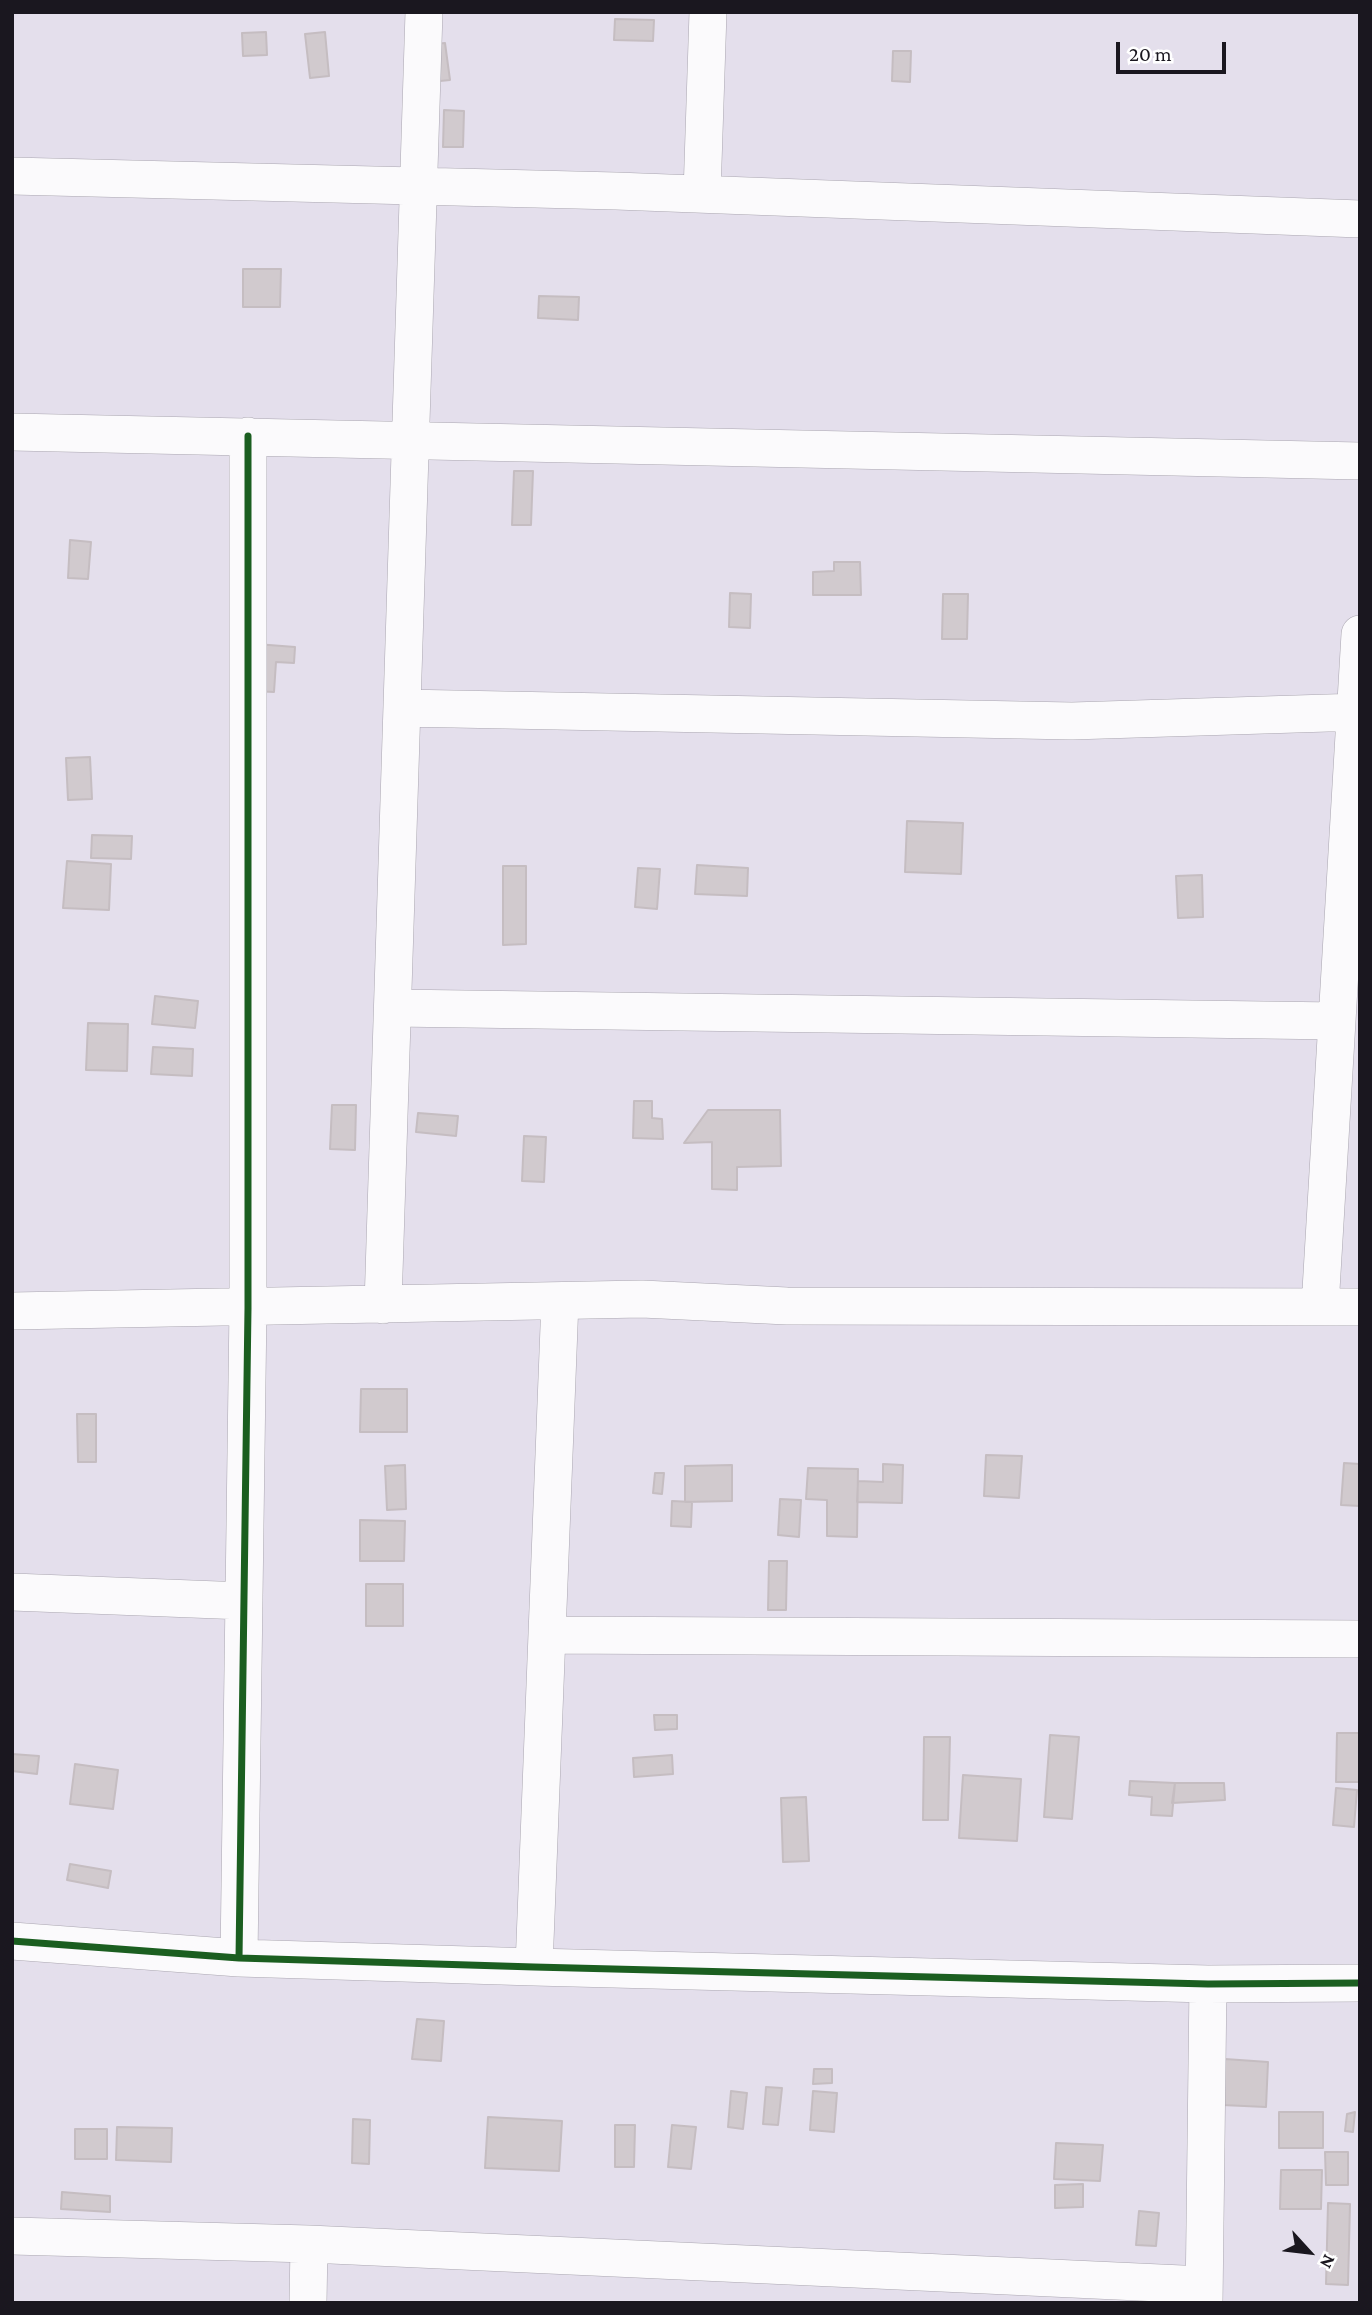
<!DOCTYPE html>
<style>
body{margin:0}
#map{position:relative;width:1372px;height:2315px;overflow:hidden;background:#e4dfec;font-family:"Crimson Pro",serif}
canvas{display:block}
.frame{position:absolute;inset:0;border:14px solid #1a171f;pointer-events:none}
.north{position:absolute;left:1274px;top:2217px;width:70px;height:70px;-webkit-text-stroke:5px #fff;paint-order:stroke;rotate:117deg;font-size:19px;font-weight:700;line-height:28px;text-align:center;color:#1a171f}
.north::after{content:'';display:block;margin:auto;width:24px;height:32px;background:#1a171f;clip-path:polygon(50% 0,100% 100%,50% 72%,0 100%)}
.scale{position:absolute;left:1116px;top:42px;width:110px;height:32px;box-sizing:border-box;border:4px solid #1a171f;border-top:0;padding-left:9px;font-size:21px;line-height:24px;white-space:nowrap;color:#1a171f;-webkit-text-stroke:5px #fff;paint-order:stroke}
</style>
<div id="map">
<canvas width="1372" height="2315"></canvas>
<div class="frame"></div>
<div class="north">N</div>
<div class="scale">20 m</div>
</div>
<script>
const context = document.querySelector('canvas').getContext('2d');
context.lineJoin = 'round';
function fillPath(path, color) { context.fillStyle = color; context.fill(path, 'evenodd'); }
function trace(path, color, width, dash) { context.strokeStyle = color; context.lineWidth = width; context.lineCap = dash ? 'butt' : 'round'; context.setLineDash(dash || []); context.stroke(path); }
const building = new Path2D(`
 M615 19 654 20 653 41 614 40Z
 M266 32 267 55 243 56 242 33Z
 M325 32 329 76 310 78 305 34Z
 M445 43 450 80 430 82 425 45Z
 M893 51H911L910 82 892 81Z
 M444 110 464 111 463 147H443Z
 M243 269H281L280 307H243Z
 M539 296 579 297 578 320 538 318Z
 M514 471H533L531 525H512Z
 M70 540 91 542 88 579 68 578Z
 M834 562H860L861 595H813V572L834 571Z
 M730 593 751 594 750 628 729 627Z
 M943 594H968L967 639H942Z
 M256 644 295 647 294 663 276 662 274 692 253 691Z
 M90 757 92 799 68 800 66 758Z
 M907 821 963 823 961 874 905 872Z
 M92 835 132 836 131 859 91 858Z
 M67 861 111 864 109 910 63 908Z
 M697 865 748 868 747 896 695 894Z
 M503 866H526V944L503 945Z
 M638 868 660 869 657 909 635 907Z
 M1202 875 1203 917 1178 918 1176 876Z
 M155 996 198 1001 195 1028 152 1024Z
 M88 1023 128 1024 127 1071 86 1070Z
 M153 1047 193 1049 192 1076 151 1074Z
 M634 1101H652V1118L662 1119 663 1139 633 1138Z
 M332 1105H356L355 1150 330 1149Z
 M708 1110H780L781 1166 737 1167V1190L712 1189V1142L684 1143Z
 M418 1113 458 1116 456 1136 416 1132Z
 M524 1136 546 1137 544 1182 522 1181Z
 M361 1389H407V1432H360Z
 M77 1414H96V1462H78Z
 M986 1455 1022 1456 1019 1498 984 1496Z
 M1344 1463 1360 1464V1506L1341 1505Z
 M883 1464 903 1465 902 1503 857 1502 858 1481 883 1482Z
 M405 1465 406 1509 387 1510 385 1466Z
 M732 1465V1501L685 1502V1466Z
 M808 1468 858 1469 857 1537 827 1536V1500L806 1499Z
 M655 1473H664L662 1494 653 1493Z
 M780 1499 801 1500 799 1537 778 1535Z
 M672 1501 692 1502 691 1527 671 1526Z
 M360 1520 405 1521 404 1561H360Z
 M769 1561H787L786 1610H768Z
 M366 1584H403V1626H366Z
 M654 1715H677V1729L655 1730Z
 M1337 1733H1360V1782H1336Z
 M1050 1735 1079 1737 1072 1819 1044 1817Z
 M924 1737H950L948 1820H923Z
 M12 1754 39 1756 37 1774 12 1771Z
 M672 1755 673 1774 634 1777 633 1758Z
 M75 1764 118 1770 113 1809 70 1804Z
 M963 1775 1021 1779 1017 1841 959 1838Z
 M1130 1781 1175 1783 1172 1816 1151 1815 1152 1797 1129 1795Z
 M1175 1783H1224L1225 1800 1172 1803Z
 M1336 1788 1357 1790 1354 1827 1333 1825Z
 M806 1797 809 1861 783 1862 781 1798Z
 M70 1864 111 1871 108 1888 67 1880Z
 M417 2019 444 2021 441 2061 412 2059Z
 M1225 2059 1268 2062 1266 2107 1222 2105Z
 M814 2069H832V2083L813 2084Z
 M766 2087 782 2088 778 2125 763 2124Z
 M731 2091 747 2093 743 2129 728 2127Z
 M813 2091 837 2093 834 2132 810 2130Z
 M1279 2112H1323V2148H1279Z
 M1355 2112 1353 2132 1345 2131 1347 2114Z
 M488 2117 562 2121 559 2171 485 2168Z
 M353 2119 370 2120 369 2164 352 2163Z
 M615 2125H635L634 2167H615Z
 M672 2125 696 2127 691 2169 668 2167Z
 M117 2127 172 2128 171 2162 116 2160Z
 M75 2129H107V2159H75Z
 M1056 2143 1103 2145 1100 2181 1054 2179Z
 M1325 2152H1348V2185H1326Z
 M1281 2170H1322L1321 2209H1280Z
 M1083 2184V2207L1055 2208V2185Z
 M62 2192 110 2196V2212L61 2209Z
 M1328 2203 1350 2204 1348 2285 1326 2284Z
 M1139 2211 1159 2213 1156 2246 1136 2245Z`);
fillPath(building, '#d1cace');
trace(building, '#c5bdc1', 2);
const street = new Path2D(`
 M12 176 616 191 1360 219
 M702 194 708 12
 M12 432 1360 461
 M402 708 1072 721 1360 712
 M393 1008 1337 1021
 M383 1305 424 12
 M1320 1307 1360 634
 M12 1311 642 1299 787 1306 1360 1307
 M12 1592 244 1601
 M547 1635 1360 1639
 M12 1941 239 1958 534 1967 1208 1984 1360 1983
 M239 1958 248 1308V436
 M534 1967 560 1301
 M12 2236 309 2244 1204 2285
 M308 2303 309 2244
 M1204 2303 1208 1984`);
trace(street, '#aaa6b0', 38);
trace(street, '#fbfafc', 37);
trace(new Path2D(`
 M12 1941 239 1958 534 1967 1208 1984 1360 1983
 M239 1958 248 1308V436`), '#1b5e20', 7);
</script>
